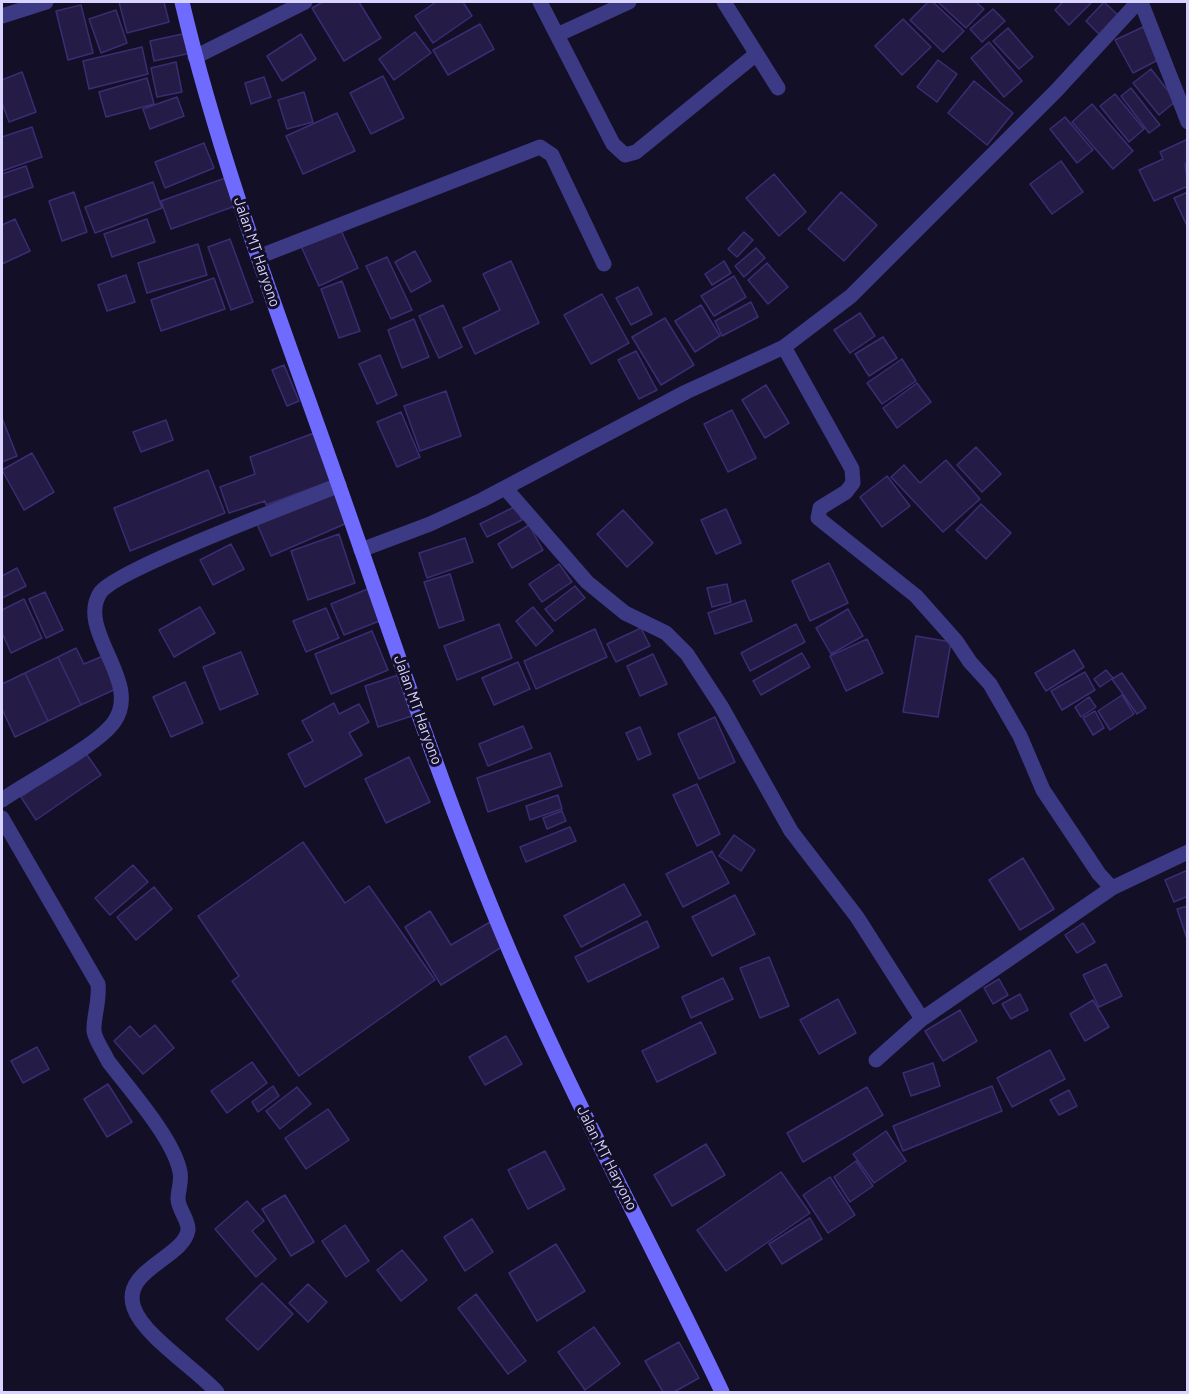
<!DOCTYPE html>
<style>
body{margin:0}
#map{position:relative;width:1189px;height:1394px;overflow:hidden;background:#130f26;font-family:Barlow,sans-serif}
canvas{display:block}
.frame{position:absolute;inset:0;border:3px solid #d9d4ff;pointer-events:none}
</style>
<div id="map">
<canvas width="1189" height="1394"></canvas>
<div class="frame"></div>
</div>
<script>
const context = document.querySelector('canvas').getContext('2d');
context.lineJoin = 'round';
function fillPath(path, color) { context.fillStyle = color; context.fill(path, 'evenodd'); }
function trace(path, color, width, dash) { context.strokeStyle = color; context.lineWidth = width; context.lineCap = dash ? 'butt' : 'round'; context.setLineDash(dash || []); context.stroke(path); }
function write(font, color, halo, rows, align = 'center') {
  context.font = font + ' Barlow,sans-serif'; context.lineWidth = 6; context.setLineDash([]); context.textBaseline = 'middle'; context.strokeStyle = halo; context.fillStyle = color; for (const [text, x, y, turn = 0] of rows) {
    context.save(); context.translate(x, y); context.rotate((+turn || 0) * Math.PI / 180); context.textAlign = isNaN(turn) ? turn : align; if (halo) context.strokeText(text, 0, 0); context.fillText(text, 0, 0); context.restore();
  }
}
const building = new Path2D(`
 M119 2H164L169 22 127 33Z
 M323 2H359L381 38 344 61 312 8Z
 M436 2H463L472 16 433 43 415 16Z
 M928 2H933L964 31 943 52 910 20Z
 M941 2H976L984 9 966 28 939 3Z
 M1063 2H1092L1069 25 1055 10Z
 M1104 2 1119 16 1101 36 1086 21Z
 M81 5 93 53 68 60 56 11Z
 M993 9 1005 21 982 42 970 29Z
 M116 10 127 43 101 53 89 19Z
 M903 19 931 47 902 75 875 46Z
 M480 24 494 49 448 75 433 50Z
 M1143 27 1160 59 1133 73 1115 40Z
 M1008 28 1033 57 1019 69 993 41Z
 M415 32 431 53 394 80 379 59Z
 M187 33 191 53 154 61 150 41Z
 M301 34 316 59 282 81 267 56Z
 M989 42 1022 81 1004 97 971 58Z
 M142 47 148 74 89 89 83 61Z
 M938 60 957 74 937 102 917 87Z
 M176 62 182 92 157 97 151 68Z
 M1151 69 1176 101 1159 115 1133 83Z
 M22 72 36 112 9 122 2 103V80Z
 M383 76 404 118 371 134 350 93Z
 M264 77 271 97 251 104 245 83Z
 M147 78 154 104 106 117 99 92Z
 M974 81 1013 113 987 145 948 113Z
 M1131 88 1160 125 1149 133 1121 96Z
 M304 92 313 122 287 129 278 100Z
 M1115 94 1144 129 1129 142 1100 106Z
 M177 97 184 116 150 129 143 109Z
 M1092 104 1133 151 1113 169 1072 122Z
 M337 113 355 151 303 174 286 136Z
 M1065 117 1093 150 1077 163 1050 129Z
 M32 127 42 157 2 171V137Z
 M1188 139V162L1185 164 1188 186 1154 201 1139 170 1163 159 1160 152Z
 M204 143 214 168 165 188 155 162Z
 M1061 161 1083 192 1052 214 1030 184Z
 M26 166 33 187 2 198V174Z
 M774 174 806 212 779 236 746 198Z
 M228 177 238 205 171 229 161 201Z
 M153 182 162 208 95 233 85 207Z
 M74 192 87 232 62 241 49 201Z
 M841 192 877 225 844 261 808 229Z
 M1188 192V228L1174 198Z
 M15 219 30 251 2 264V225Z
 M147 219 155 242 112 257 104 234Z
 M340 228 358 268 319 286 301 246Z
 M744 232 753 240 737 257 728 249Z
 M230 239 253 302 231 310 208 247Z
 M198 244 207 275 147 293 138 263Z
 M756 248 765 258 744 277 735 266Z
 M415 251 431 281 411 292 395 262Z
 M387 257 412 310 391 319 366 266Z
 M511 261 539 323 475 354 463 328 500 310 483 274Z
 M724 261 731 273 712 285 705 274Z
 M767 263 788 287 768 304 748 280Z
 M126 275 135 302 107 311 98 285Z
 M734 276 746 297 714 316 701 296Z
 M214 278 225 309 161 331 151 300Z
 M342 281 360 331 339 338 321 289Z
 M638 287 652 314 631 325 616 298Z
 M602 294 629 343 591 364 564 315Z
 M751 302 758 317 722 336 715 321Z
 M443 305 462 347 439 358 419 316Z
 M701 305 720 336 695 352 675 321Z
 M860 313 875 336 850 353 834 330Z
 M665 318 694 365 661 385 632 337Z
 M414 319 429 357 402 368 388 330Z
 M883 337 897 358 869 376 855 354Z
 M636 351 657 390 639 399 618 360Z
 M380 355 397 395 377 404 359 364Z
 M902 359 916 381 882 404 867 383Z
 M284 365 299 401 287 406 272 370Z
 M917 383 931 402 897 428 883 408Z
 M766 385 789 423 765 438 742 400Z
 M446 391 461 436 420 451 404 406Z
 M732 410 756 458 728 472 704 424Z
 M401 412 420 457 397 467 377 422Z
 M2 418 17 456 2 462Z
 M166 420 173 440 141 452 133 432Z
 M314 433 331 481 266 505 265 501 229 513 220 487 255 474 250 457Z
 M976 447 1001 474 982 492 957 465Z
 M32 453 54 492 24 510 2 470Z
 M946 460 980 499 943 532 891 477 904 465 920 483Z
 M208 470 225 513 130 551 114 508Z
 M887 476 910 506 882 527 860 497Z
 M334 491 347 523 271 556 257 524Z
 M981 504 1011 533 986 559 956 530Z
 M516 506 522 520 487 537 480 524Z
 M726 509 741 543 716 554 701 520Z
 M623 510 653 543 627 567 597 534Z
 M529 525 543 550 512 568 498 544Z
 M339 534 355 583 308 600 291 551Z
 M465 538 473 562 427 578 419 553Z
 M231 544 244 569 213 585 200 560Z
 M829 563 848 603 810 621 792 581Z
 M559 564 572 582 542 602 529 584Z
 M17 568 26 586 2 598V576Z
 M450 574 464 620 439 628 424 582Z
 M727 584 731 602 712 607 707 588Z
 M575 586 585 598 555 621 545 609Z
 M370 588 382 620 344 635 331 604Z
 M45 592 63 630 46 638 29 599Z
 M24 599 42 638 11 653 2 633V610Z
 M745 600 752 621 715 634 708 613Z
 M200 607 215 633 174 657 159 630Z
 M533 607 553 631 536 646 516 621Z
 M326 608 339 638 306 652 293 621Z
 M848 609 863 636 831 654 816 628Z
 M499 624 512 658 457 680 444 646Z
 M796 624 805 642 750 671 741 653Z
 M641 628 650 646 616 662 607 644Z
 M595 629 607 657 536 689 524 661Z
 M372 631 388 670 331 694 315 654Z
 M916 636 951 642 938 717 903 712Z
 M867 639 883 673 846 691 830 656Z
 M76 648 84 664 103 656 118 688 81 705 58 657Z
 M1074 650 1084 667 1046 691 1035 673Z
 M241 652 258 694 220 710 203 667Z
 M802 653 810 667 761 695 753 681Z
 M653 654 667 684 640 696 627 666Z
 M58 657 81 705 48 721 25 673Z
 M518 662 530 689 494 705 482 678Z
 M1106 670 1113 678 1100 687 1094 679Z
 M1085 672 1095 690 1062 710 1051 691Z
 M25 673 48 721 15 737 2 709V684Z
 M1122 673 1146 708 1137 714 1112 679Z
 M401 674 415 715 378 727 365 686Z
 M185 682 203 723 171 737 153 697Z
 M1122 695 1134 714 1110 730 1098 711Z
 M1089 697 1096 707 1081 717 1075 707Z
 M334 703 339 714 359 704 369 722 349 733 362 755 305 787 288 754 313 741 302 721Z
 M1095 711 1104 728 1093 735 1083 718Z
 M715 717 735 762 699 779 678 734Z
 M523 726 532 748 488 766 479 744Z
 M640 727 651 754 638 760 626 733Z
 M85 752 101 775 36 820 21 797Z
 M550 753 562 786 488 812 477 778Z
 M409 757 430 802 386 823 365 779Z
 M697 784 720 834 697 846 673 795Z
 M558 795 562 809 530 820 526 806Z
 M562 811 566 821 547 829 543 818Z
 M570 827 576 841 526 862 520 847Z
 M734 835 755 850 741 871 719 856Z
 M303 842 345 903 369 886 435 980 299 1076 232 981 239 976 198 916Z
 M712 851 729 883 683 907 666 874Z
 M1023 858 1054 909 1020 930 989 880Z
 M133 865 148 882 110 915 95 898Z
 M1188 870V896L1174 902 1165 880Z
 M624 884 641 915 581 947 564 916Z
 M154 887 172 909 136 940 117 917Z
 M735 895 755 934 712 956 692 917Z
 M1188 906V942L1177 909Z
 M430 911 451 945 490 922 505 945 441 985 405 927Z
 M647 921 659 947 588 982 575 957Z
 M1083 923 1095 942 1077 953 1065 935Z
 M769 957 789 1006 760 1018 740 968Z
 M1106 964 1122 996 1099 1007 1083 975Z
 M723 978 733 999 691 1018 682 997Z
 M999 979 1008 995 993 1004 984 988Z
 M1020 994 1028 1010 1011 1019 1002 1004Z
 M838 999 856 1033 819 1054 800 1020Z
 M1093 1000 1109 1027 1085 1041 1070 1014Z
 M960 1010 977 1041 943 1061 925 1031Z
 M701 1022 716 1053 657 1082 642 1051Z
 M155 1025 174 1048 143 1074 114 1041 130 1026 140 1037Z
 M506 1036 522 1064 485 1085 469 1057Z
 M37 1047 49 1069 23 1083 11 1061Z
 M1050 1050 1065 1079 1012 1107 997 1078Z
 M252 1062 267 1083 227 1113 211 1091Z
 M933 1063 940 1086 911 1096 903 1073Z
 M108 1084 132 1122 107 1137 84 1099Z
 M273 1086 279 1096 258 1112 252 1102Z
 M992 1086 1002 1111 903 1151 893 1126Z
 M297 1087 311 1104 280 1129 266 1111Z
 M867 1087 883 1115 803 1162 787 1133Z
 M1069 1090 1077 1106 1059 1115 1050 1100Z
 M328 1109 349 1140 306 1169 285 1138Z
 M886 1131 906 1161 874 1183 853 1154Z
 M706 1144 725 1175 672 1206 654 1175Z
 M545 1151 565 1189 528 1209 508 1170Z
 M856 1161 873 1186 850 1202 834 1177Z
 M781 1172 810 1213 726 1271 697 1230Z
 M830 1177 855 1215 828 1233 803 1195Z
 M285 1195 314 1242 291 1256 262 1209Z
 M247 1201 264 1221 252 1231 276 1259 256 1277 215 1229Z
 M810 1218 822 1239 782 1264 769 1244Z
 M472 1219 493 1252 465 1271 444 1237Z
 M345 1225 369 1261 346 1277 322 1241Z
 M556 1244 585 1291 537 1321 509 1273Z
 M402 1250 427 1280 401 1301 377 1270Z
 M262 1283 293 1314 258 1350 226 1319Z
 M308 1284 327 1302 308 1322 289 1303Z
 M476 1294 526 1361 508 1374 458 1308Z
 M594 1327 620 1364 585 1390 558 1352Z
 M679 1342 699 1378 674 1392H663L645 1361Z`);
fillPath(building, '#241b47');
trace(building, '#3b2d73', 1.5);
trace(new Path2D(`
 M540 2 613 144 625 155 636 152 755 55
 M724 2 778 88
 M1141 2 1188 122
 M2 16 46 2
 M557 35 629 2
 M195 57 305 2
 M258 257 540 147 552 155 604 264
 M784 347 852 469 853 483 846 492 820 508 818 518 916 596 956 641 970 662 990 684 1020 736 1043 790 1099 874 1112 888
 M506 489 587 582 625 613 666 633 687 654 721 706 791 831 857 917 922 1019
 M361 550 430 524 482 500 686 392 784 347 851 296 1056 91 1138 2
 M2 800C29 781 97 746 114 722 143 682 76 631 100 593 114 570 302 501 339 485
 M2 818 98 984C100 1000 93 1019 94 1031 95 1040 104 1052 108 1061 129 1089 174 1139 180 1172 182 1182 178 1190 178 1199 178 1209 189 1220 188 1230 184 1258 120 1270 134 1308 143 1335 196 1369 217 1392
 M876 1060 922 1019 1112 888 1188 852`), '#3d3a85', 15);
trace(new Path2D(`
 M182 2C218 155 274 303 327 452 389 626 445 803 519 973 581 1116 656 1252 722 1392`), '#6f6bff', 15);
write('15px', '#d9d4ff', '#130f26', [
 ["Jalan MT Haryono",257,252,71],
 ["Jalan MT Haryono",418,710,70],
 ["Jalan MT Haryono",607,1158,63]
]);
</script>
